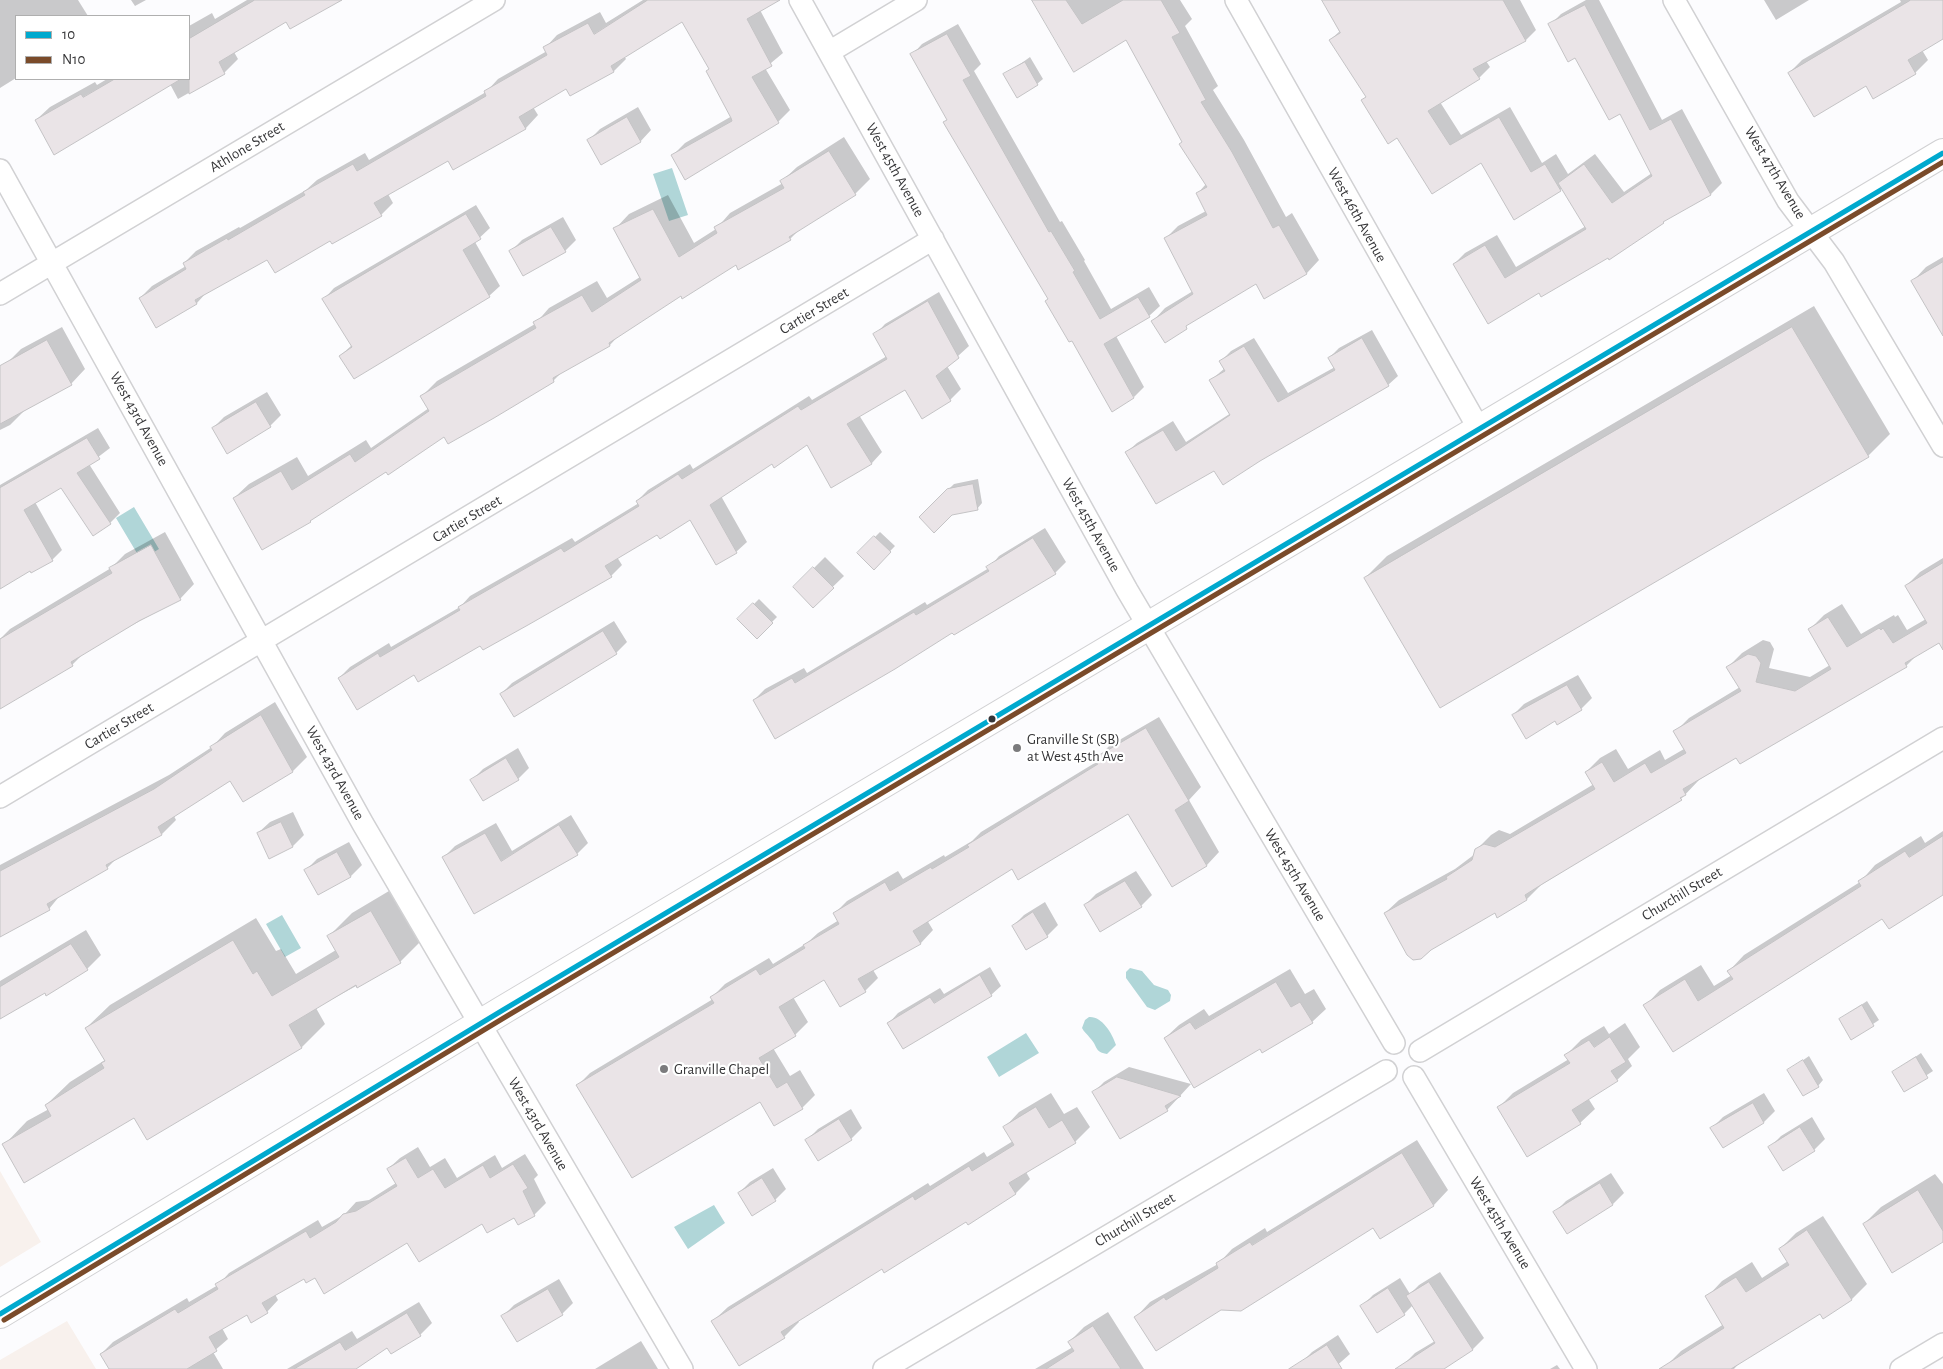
<!DOCTYPE html>
<style>
body{margin:0}
#map{position:relative;width:1943px;height:1369px;overflow:hidden;background:#fcfcfe;font-family:"Alegreya Sans",sans-serif}
canvas{display:block}
.legend{position:absolute;left:15px;top:15px;width:175px;height:65px;box-sizing:border-box;background:#fff;border:1px solid #afafaf;margin:0;padding:6px 9px;list-style:none;font-size:15px;color:#363638}
.legend li{display:flex;align-items:center;gap:10px;height:25px}
.legend b{width:25px;border:1px solid #afafaf}
</style>
<div id="map">
<canvas width="1943" height="1369"></canvas>
<ul class="legend">
<li><b style="height:6px;background:#00a9ce"></b>10</li>
<li><b style="height:6px;background:#7a4b2a"></b>N10</li>
</ul>
</div>
<script>
const context = document.querySelector('canvas').getContext('2d');
context.lineJoin = 'round';
function fillPath(path, color) { context.fillStyle = color; context.fill(path, 'evenodd'); }
function trace(path, color, width, dash) { context.strokeStyle = color; context.lineWidth = width; context.lineCap = dash ? 'butt' : 'round'; context.setLineDash(dash || []); context.stroke(path); }
function write(font, color, halo, rows, align = 'center') {
  context.font = font + ' "Alegreya Sans",sans-serif'; context.lineWidth = 4.5; context.setLineDash([]); context.textBaseline = 'middle'; context.strokeStyle = halo; context.fillStyle = color; for (const [text, x, y, turn = 0] of rows) {
    context.save(); context.translate(x, y); context.rotate((+turn || 0) * Math.PI / 180); context.textAlign = isNaN(turn) ? turn : align; if (halo) context.strokeText(text, 0, 0); context.fillText(text, 0, 0); context.restore();
  }
}
fillPath(new Path2D(`
 M0 1171 41 1242 0 1267Z
 M67 1321 96 1369H0V1360Z`), '#f8f1ed');
fillPath(new Path2D(`
 M672 168 688 215 669 221 653 174Z
 M134 507 159 549 141 560 116 518Z
 M282 915 301 948 285 957 266 924Z
 M1130 968 1142 971 1154 985 1168 990 1171 995 1170 1001 1155 1010 1147 1007 1126 978V972Z
 M1089 1017C1102 1016 1112 1033 1116 1045L1107 1054C1094 1052 1098 1046 1090 1038 1087 1034 1084 1032 1082 1028L1085 1020Z
 M1026 1033 1039 1053 999 1077 987 1057Z
 M714 1205 725 1223 688 1249 674 1227Z`), '#b0d6d8');
fillPath(new Path2D(`
 M0 0H78L88 16H16V78L0 88Z
 M131 0H146L135 6Z
 M247 0H342L286 21 234 52 238 59 224 73 178 99 170 84 36 120 50 107 95 82 97 85 107 79H189V26L212 13 215 19Z
 M643 0H770L760 10 783 53 765 68 790 110 778 122 673 155 685 143 732 116 707 71 710 68 683 20 624 56 626 59 614 71 570 95 566 88 533 107 538 115 526 128 454 168 449 159 388 194 393 203 381 215 330 239 268 258 206 293 197 303 157 326 140 298 152 286 186 266 184 263 196 251 239 227 240 228 306 190 317 180 365 153 369 160 486 92 498 79 547 51 545 48 557 35 600 12 606 23Z
 M1033 0H1180L1192 19 1185 26 1218 86 1213 90 1244 140 1286 217 1292 213 1319 260 1307 273 1264 297 1256 282 1194 320 1165 341 1153 321 1165 308 1193 291 1166 238 1178 226 1206 211 1197 194 1206 184 1126 39 1075 70Z
 M1324 0H1520L1536 30 1526 40 1486 61 1490 67 1479 78 1440 102 1461 135 1510 107 1542 163 1556 154 1568 174 1595 154 1624 192 1652 173 1620 112 1550 25 1561 14 1586 0H1599L1662 120 1682 109 1722 183 1711 194 1668 217 1608 256 1540 292 1454 264 1465 253 1497 235 1516 267 1586 226 1563 188 1560 190 1481 161 1397 137 1363 100 1367 96 1330 40 1340 31Z
 M1764 0H1809L1776 20Z
 M1900 0H1943V37L1922 50 1928 60 1915 73 1866 84 1789 73 1802 60 1901 2Z
 M958 24 981 64 974 71 1060 222 1062 221 1085 260 1084 261 1111 309 1149 287 1160 306 1149 316 1116 336 1144 387 1134 397 1049 298 912 55 922 44Z
 M1030 57 1043 79 1037 84 1005 75Z
 M638 107 651 130 640 142 589 140 600 129Z
 M844 137 870 179 855 194 801 228 790 239 736 263 681 294 621 333 610 345 563 371 553 381 445 435 317 515 310 521 234 498 249 484 297 457 308 476 366 440 371 448 429 408 422 396 437 381 535 324 549 308 597 281 607 298 640 277 615 229 629 214 668 195 694 243 716 229 730 213 783 183 782 181 797 167Z
 M476 205 490 228 475 242 500 286 489 296 340 356 352 345 324 299 334 288Z
 M563 217 576 240 565 251H511L522 240Z
 M1943 257V321L1912 282 1926 267Z
 M939 292 969 346 947 366 961 389 950 400 906 388 859 415 882 452 872 463 831 486 808 444 772 463 721 496 747 542 736 552 691 518 657 533 617 557 622 565 611 576 480 644 414 673 339 678 350 667 389 643 391 647 460 607 470 596 572 538 575 542 639 503 637 501 648 490 690 464 693 469 809 396 812 400 887 356 875 335 885 324Z
 M1814 306 1890 434 1868 456 1365 578 1387 556Z
 M62 327 85 369 71 384 24 411 10 425 0 430V366L9 361 21 349Z
 M1372 330 1398 376 1388 385 1214 469 1127 452 1137 443 1173 421 1186 442 1231 413 1211 380 1225 368 1221 361 1231 351 1254 338 1288 393 1335 367 1329 358 1339 348Z
 M267 392 281 415 270 426 213 428 224 417Z
 M98 428 110 448 89 464 120 513 110 523 62 486 35 502 62 550 52 560 30 569 0 587V485Z
 M978 479 982 503 977 509 920 517 954 484Z
 M1045 528 1066 562 1055 573 953 631 754 700 765 689 804 668 807 673 925 602 927 605 989 568 999 556Z
 M165 532 194 584 180 599 87 650 72 665 0 708V639L10 629 111 568 125 554Z
 M880 532 895 546 874 568 859 553Z
 M825 557 844 576 813 606 795 587Z
 M1943 558V647L1939 641 1919 653 1906 666 1736 756 1699 780 1681 799 1541 885 1527 899 1495 912 1433 948 1424 956 1417 959 1385 913 1399 900 1455 869 1475 854 1476 850 1491 835 1499 830 1510 834 1594 784 1586 772 1600 758 1616 749 1628 769 1660 750 1665 760 1684 749 1675 732 1689 718 1740 687 1728 667 1742 653 1763 640 1770 642 1774 649 1769 668 1810 677 1830 665 1810 629 1824 615 1842 604 1861 634 1894 615 1895 617 1898 615 1907 630 1926 619 1906 586 1920 572Z
 M759 599 777 617 757 637 739 619Z
 M614 621 627 642 616 653 501 694 512 683Z
 M1578 675 1592 698 1581 709 1556 720 1513 715 1524 704Z
 M275 702 307 757 293 771 244 801 231 779 174 816 176 820 162 834 118 857 107 868 62 893 49 909 0 936V865L169 775 212 747 225 733Z
 M1159 717 1201 787 1189 800 1219 852 1207 865 1172 885 1129 812 1012 867 927 920 933 930 921 943 873 970 878 978 865 991 841 1005 824 978 793 997 808 1022 795 1035 773 1048 790 1076 800 1070 815 1095 802 1108 761 1100 578 1085 590 1073 713 999 712 997 725 984 769 958 773 964 807 943 818 933 839 920 834 914 847 901 898 871 903 879 944 855 945 857 972 841 981 832 1098 761 1097 759 1109 746Z
 M518 748 529 768 518 779 472 780 483 769Z
 M293 812 304 835 293 846 270 857 258 833 270 822Z
 M571 815 588 843 577 854 475 913 444 857 455 846 496 823 512 851Z
 M1943 831V894L1883 917 1673 1051 1645 1006 1660 990 1701 965 1714 986 1732 975 1729 971 1744 955 1860 882 1875 865 1921 836 1925 843Z
 M349 842 362 865 351 876 319 894 306 870 317 859Z
 M1136 871 1152 895 1141 906 1085 905 1096 894Z
 M394 888 424 938 400 962 316 1008 325 1024 302 1047 147 1138 134 1116 4 1145 27 1121 49 1109 46 1105 70 1082 105 1060 86 1028 110 1005 256 918 276 951 281 949 296 974 336 950 328 937 352 913Z
 M1045 902 1058 925 1047 936 1013 926 1024 915Z
 M86 930 101 955 87 969 0 1017V981Z
 M990 967 1001 986 991 995 889 1023 898 1013 940 988 944 994Z
 M1290 969 1305 994 1314 989 1326 1009 1312 1022 1260 1047 1165 1038 1179 1025 1204 1009 1209 1016Z
 M1867 1001 1879 1020 1852 1038 1840 1019Z
 M1625 1023 1640 1047 1628 1059 1632 1066 1617 1080 1588 1098 1595 1109 1580 1123 1498 1108 1513 1093 1569 1059 1566 1055 1581 1040 1604 1026 1609 1034Z
 M1921 1053 1933 1071 1904 1090 1893 1072Z
 M1809 1056 1823 1080 1818 1086 1789 1070Z
 M1129 1067 1191 1084 1167 1110 1093 1093 1104 1082Z
 M1051 1093 1064 1114 1077 1107 1090 1127 1075 1142 1026 1172 1030 1179 1016 1193 883 1268 798 1320 799 1322 784 1337 713 1321 728 1307 928 1183 930 1186 984 1152 987 1157 1013 1141 1005 1127 1019 1112Z
 M1764 1093 1775 1111 1764 1122 1723 1146 1712 1128 1723 1117Z
 M851 1109 862 1128 851 1139 807 1140 818 1129Z
 M1812 1117 1825 1139 1814 1150 1770 1147 1781 1136Z
 M1417 1140 1448 1190 1434 1205 1381 1237 1373 1226 1220 1309 1136 1317 1150 1302 1218 1264 1232 1249 1265 1228 1267 1232Z
 M418 1147 430 1167 445 1158 457 1178 495 1155 502 1168 525 1154 538 1175 534 1179 546 1203 534 1215 482 1223 408 1242 315 1276 304 1277 275 1294 278 1300 267 1312 247 1313 222 1328 228 1339 213 1352 223 1369H110L101 1354 113 1342 187 1298 189 1302 218 1285 229 1273 318 1220 322 1227 345 1214 356 1202 369 1200 396 1183 388 1169 400 1158Z
 M773 1168 786 1189 775 1200 739 1193 750 1182Z
 M1611 1173 1624 1193 1613 1204 1567 1232 1555 1212 1566 1201Z
 M1935 1174 1943 1184V1240L1864 1224 1881 1207Z
 M1823 1216 1867 1284 1852 1299 1824 1317 1821 1312 1742 1360 1734 1369H1667L1666 1366 1681 1351 1724 1324 1707 1297 1722 1281 1752 1262 1762 1278 1788 1261 1780 1249 1796 1233Z
 M1440 1272 1484 1338 1473 1349 1441 1369H1407L1404 1364 1415 1353 1435 1341 1413 1305 1404 1314 1362 1306 1373 1295 1400 1278 1410 1294 1419 1285Z
 M559 1279 573 1303 562 1314 503 1316 514 1305Z
 M419 1302 432 1323 420 1335 391 1352 388 1347 350 1369H287L352 1331 357 1339Z
 M1108 1312 1144 1369H1035L1073 1347 1069 1342 1084 1327Z
 M1338 1335 1350 1354 1333 1369H1304L1301 1363 1312 1352Z
 M641 1341 658 1369H595Z
 M1557 1365 1560 1369H1550Z`), '#0003');
const building = new Path2D(`
 M255 0H342L290 29 286 22 219 62 225 74 189 94V39Z
 M648 0H780L747 19 772 66 752 77 779 123 685 180 671 155 732 121 731 118 706 71 709 69 682 22 611 66 614 72 570 96 566 89 519 117 526 129 453 170 448 161 374 203 382 216 332 244 330 241 275 273 267 260 195 300 197 304 156 328 139 298 186 269 183 263 227 238 228 240 305 195 303 192 353 164 357 171 486 96 484 91 547 55 543 47 588 23 594 34Z
 M1032 0H1066L1082 24 1123 0H1161L1180 33 1172 37 1206 100 1201 102 1232 152 1273 228 1279 225 1307 274 1264 299 1256 284 1186 326 1187 329 1165 343 1151 321 1193 294 1164 238 1207 215 1196 193 1207 187 1179 144 1182 142 1126 40 1074 72Z
 M1322 0H1503L1526 41 1473 69 1480 79 1428 111 1450 145 1499 117 1531 172 1545 164 1561 191 1514 220 1481 163 1432 194 1397 138 1388 144 1361 100 1366 97 1329 40 1340 33Z
 M1911 0H1943V39L1908 60 1916 74 1873 99 1866 86 1814 117 1788 73Z
 M1585 5 1650 130 1671 119 1711 195 1663 222 1664 223 1609 260 1608 258 1541 297 1539 293 1488 324 1453 264 1485 245 1505 278 1586 229 1558 183 1584 164 1612 203 1652 176 1620 114 1609 120 1575 58 1568 62 1548 24Z
 M947 34 971 76 963 80 1049 232 1051 231 1075 271 1073 272 1100 319 1138 297 1150 317 1104 344 1134 398 1112 412 1072 341 1069 342 1045 301 1048 299 943 122 947 120 910 54Z
 M1025 62 1038 85 1017 98 1003 74Z
 M115 79H181L54 155 35 120 81 94 83 97Z
 M627 117 641 142 601 165 587 140Z
 M829 151 856 195 789 237 791 240 738 270 736 265 682 299 681 296 609 343 610 346 553 378 554 382 494 418 448 444 444 437 388 475 386 472 310 521 311 522 262 550 233 498 281 471 292 490 350 454 355 462 429 411 420 396 536 328 533 322 582 295 592 312 641 280 613 228 653 209 679 257 717 233 714 227 784 188 780 181Z
 M466 214 481 239 463 250 490 297 354 379 339 356 352 347 322 299Z
 M551 227 566 252 523 276 509 251Z
 M1943 262V336L1911 281Z
 M928 301 959 358 936 376 951 401 922 419 905 390 847 424 872 464 831 488 807 445 774 468 772 464 710 505 737 553 716 565 690 520 660 539 657 535 605 566 612 577 528 625 483 650 480 646 418 682 414 675 357 710 338 678 378 653 380 657 460 610 458 607 561 548 564 552 639 506 636 501 678 474 682 479 798 406 801 410 887 359 873 334Z
 M1792 327 1869 457 1440 708 1364 578Z
 M1362 338 1389 386 1260 461 1223 485 1214 471 1156 504 1125 452 1163 430 1176 451 1230 415 1209 380 1225 371 1219 361 1244 346 1278 402 1335 370 1328 358Z
 M47 340 72 385 0 424V366Z
 M256 402 271 427 227 454 212 428Z
 M87 438 100 459 77 473 111 524 93 536 61 488 24 510 53 561 31 573 30 571 0 589V488Z
 M973 484 978 510 952 515 934 533 919 517 947 489Z
 M874 536 891 552 874 570 857 553Z
 M1033 538 1056 574 954 635 952 633 895 669 775 739 753 700 792 678 795 683 914 612 916 615 989 571 986 567Z
 M151 545 181 600 139 621 71 662 73 666 0 709V639L112 573 109 568Z
 M1943 563V650L1939 643 1905 663 1907 667 1893 675 1740 764 1736 758 1683 789 1686 795 1680 798 1682 800 1544 883 1525 895 1527 900 1497 918 1495 913 1431 950 1421 959 1413 960 1407 955 1384 913 1447 879 1446 877 1472 860 1475 849 1484 844 1495 847 1595 789 1585 772 1602 762 1614 782 1645 763 1651 773 1686 753 1673 731 1741 691 1726 667 1748 654 1756 656 1761 663 1756 682 1795 691 1831 669 1808 629 1828 617 1847 647 1879 628 1881 630 1883 628 1893 643 1927 623 1905 586Z
 M813 567 834 588 813 608 793 587Z
 M753 603 773 623 757 639 737 619Z
 M603 631 617 654 514 717 500 694Z
 M1567 685 1582 710 1557 725 1555 721 1526 739 1512 715Z
 M261 715 293 772 243 802 230 781 158 827 162 835 106 865 108 869 47 904 50 910 0 937V871L154 789 212 750 210 747Z
 M1146 728 1189 801 1175 810 1207 866 1172 887 1128 814 1018 880 1012 869 913 931 921 944 858 979 866 992 840 1007 824 980 779 1007 796 1036 759 1058 777 1088 787 1082 803 1109 774 1126 760 1102 632 1178 576 1085 714 1003 710 997 756 969 760 975 805 948 803 945 839 924 833 913 885 882 890 891 931 867 932 869 969 847 967 845 1098 764 1095 758Z
 M506 758 519 780 483 801 470 780Z
 M281 822 293 847 269 859 257 833Z
 M559 825 578 855 474 914 442 857 485 833 501 861Z
 M1943 836V895L1889 929 1882 919 1673 1052 1643 1005 1685 979 1698 1001 1733 979 1727 971 1861 886 1858 881 1905 851 1909 857Z
 M337 852 351 877 318 895 304 870Z
 M1125 881 1142 907 1100 932 1084 905Z
 M371 911 401 963 357 988 356 985 289 1025 302 1048 147 1140 134 1118 24 1183 2 1144 51 1116 45 1105 104 1068 101 1063 105 1061 85 1028 233 940 253 974 257 971 272 996 339 957 327 936Z
 M1033 912 1048 937 1026 950 1012 926Z
 M71 944 88 970 46 996 45 993 0 1019V987Z
 M980 975 992 996 903 1049 887 1023 930 997 934 1003Z
 M1276 982 1291 1007 1300 1002 1313 1023 1262 1053 1260 1049 1194 1088 1164 1038 1190 1022 1195 1029Z
 M1862 1005 1874 1026 1851 1040 1839 1019Z
 M1610 1037 1626 1062 1611 1071 1618 1081 1572 1110 1581 1124 1527 1157 1497 1107 1570 1063 1564 1055 1589 1040 1594 1047Z
 M1916 1057 1928 1078 1904 1092 1892 1072Z
 M1803 1060 1819 1087 1803 1096 1787 1070Z
 M1117 1077 1181 1096 1165 1106 1168 1111 1120 1139 1092 1092Z
 M1753 1103 1764 1123 1723 1148 1710 1128Z
 M1036 1107 1049 1128 1062 1120 1076 1143 1009 1183 1016 1194 968 1225 966 1222 884 1273 882 1269 781 1332 785 1338 739 1366 711 1321 913 1196 915 1200 969 1166 972 1171 1014 1145 1003 1127Z
 M839 1119 852 1140 818 1161 805 1140Z
 M1800 1127 1815 1151 1783 1171 1768 1147Z
 M1402 1153 1434 1206 1380 1239 1373 1228 1241 1311 1221 1310 1156 1351 1134 1317 1164 1297 1166 1300 1218 1268 1216 1263 1250 1242 1252 1245Z
 M406 1158 418 1178 433 1169 445 1188 483 1165 490 1178 513 1164 528 1188 523 1191 535 1216 518 1225 514 1218 487 1233 482 1224 419 1262 407 1243 324 1294 315 1278 306 1283 304 1279 262 1303 268 1313 251 1323 247 1315 209 1337 217 1351 187 1369H109L100 1354 175 1309 178 1313 218 1289 215 1284 306 1231 310 1238 336 1222 343 1214 356 1211 397 1186 387 1169Z
 M762 1178 776 1201 752 1216 738 1193Z
 M1600 1183 1613 1205 1567 1234 1553 1212Z
 M1918 1190 1943 1231V1242L1892 1273 1863 1224Z
 M1807 1230 1852 1300 1823 1319 1820 1314 1731 1369H1659L1724 1328 1705 1296 1736 1277 1746 1292 1789 1265 1779 1249Z
 M1429 1282 1473 1350 1444 1369H1395L1435 1343 1406 1296Z
 M1388 1288 1405 1315 1377 1333 1360 1306Z
 M548 1289 563 1315 517 1342 501 1316Z
 M407 1313 421 1336 391 1354 387 1348 356 1369H294L340 1342 345 1350Z
 M1093 1326 1121 1369H1046L1074 1351 1068 1342Z
 M1327 1345 1342 1369H1289Z`);
fillPath(building, '#eae4e7');
trace(building, '#c4c3c5', 1);
const minor = new Path2D(`
 M800 0 1127 590 1394 1043
 M1236 0 1479 429
 M1674 0 1788 201 1834 262 1943 446
 M829 52 916 0
 M0 170 363 824 682 1369
 M0 294 494 0
 M0 797 933 239
 M1420 1051 1943 738
 M1414 1077 1586 1369
 M884 1369 1386 1071
 M1901 1369 1943 1344`);
const trunk = new Path2D(`
 M0 1314 503 1010 1943 153`);
trace(minor, '#d1d1d3', 24);
trace(trunk, '#d1d1d3', 30);
trace(minor, '#fff', 21);
trace(trunk, '#fff', 28);
trace(new Path2D(`
 M0 1314 503 1010 1943 153`), '#00a9ce', 5);
trace(new Path2D(`
 M4 1320 507 1016 1943 162`), '#7a4b2a', 5);
for (const [x, y, r, color] of [
 [992,719,4.5,"#363638"],
 [1017,748,5,"#7b7b7d"],
 [664,1069,5,"#7b7b7d"]
]) { const dot = new Path2D(); dot.arc(x, y, r, 0, 2 * Math.PI); context.fillStyle = color; context.fill(dot); trace(dot, '#fff', 2); }
write('15px', '#363638', '#fff', [
 ["Athlone Street",247,147,-31],
 ["West 45th Avenue",895,170,61],
 ["West 47th Avenue",1775,173,59],
 ["West 46th Avenue",1357,215,61],
 ["Cartier Street",814,311,-31],
 ["West 43rd Avenue",139,419,61],
 ["Cartier Street",467,519,-31],
 ["West 45th Avenue",1091,525,61],
 ["Cartier Street",119,726,-31],
 ["West 43rd Avenue",335,773,61],
 ["West 45th Avenue",1295,875,59],
 ["Churchill Street",1682,894,-31],
 ["West 43rd Avenue",538,1124,60],
 ["Churchill Street",1135,1220,-31],
 ["West 45th Avenue",1500,1223,59]
]);
write('15px', '#363638', '#fff', [
 ["Granville St (SB)",1027,739],
 ["at West 45th Ave",1027,756],
 ["Granville Chapel",674,1069]
], 'left');
</script>
